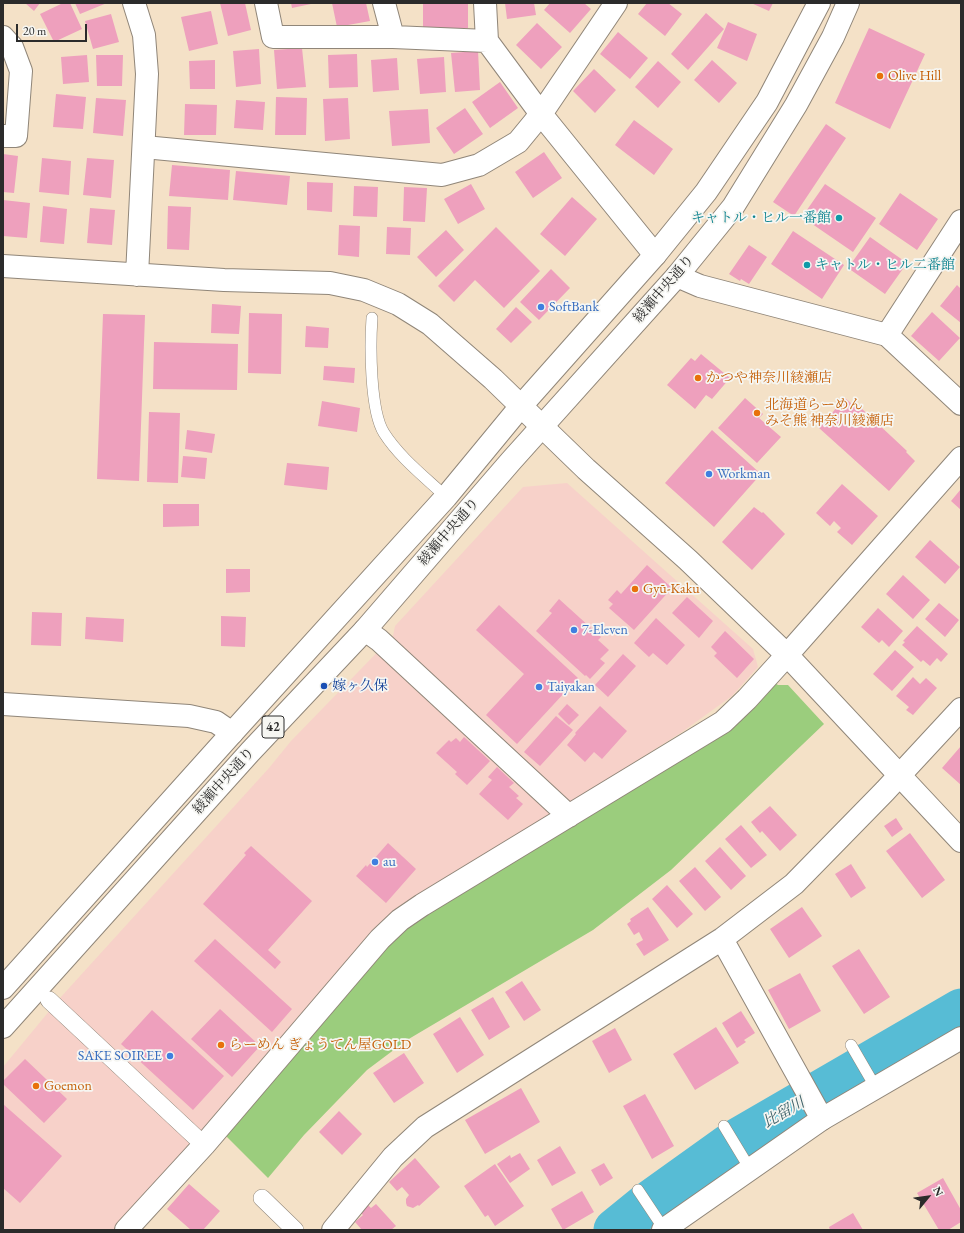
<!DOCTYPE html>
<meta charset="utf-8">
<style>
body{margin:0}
#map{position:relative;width:964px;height:1233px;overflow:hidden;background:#f4e1c7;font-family:"EB Garamond",serif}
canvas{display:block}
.frame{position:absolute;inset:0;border:4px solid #2b2b2b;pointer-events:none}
.north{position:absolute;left:908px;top:1177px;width:40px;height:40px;-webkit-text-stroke:3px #f6f6f2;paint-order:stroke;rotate:61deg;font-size:11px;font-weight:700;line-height:16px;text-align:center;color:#2b2b2b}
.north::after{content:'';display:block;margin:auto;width:14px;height:18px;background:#2b2b2b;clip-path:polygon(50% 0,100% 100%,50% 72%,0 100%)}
.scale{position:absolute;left:16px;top:24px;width:71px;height:18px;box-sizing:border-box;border:2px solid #2b2b2b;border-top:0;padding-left:5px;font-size:12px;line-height:14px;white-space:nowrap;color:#2b2b2b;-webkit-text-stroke:3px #f6f6f2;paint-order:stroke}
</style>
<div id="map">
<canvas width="964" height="1233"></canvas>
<div class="frame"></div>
<div class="north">N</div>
<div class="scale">20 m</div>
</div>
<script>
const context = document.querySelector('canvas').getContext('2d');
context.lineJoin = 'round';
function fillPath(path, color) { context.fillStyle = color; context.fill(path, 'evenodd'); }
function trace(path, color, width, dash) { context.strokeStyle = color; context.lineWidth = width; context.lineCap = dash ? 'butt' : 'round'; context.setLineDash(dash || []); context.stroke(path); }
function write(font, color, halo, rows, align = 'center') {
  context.font = font + ' "EB Garamond","Noto Serif JP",serif'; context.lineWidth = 3.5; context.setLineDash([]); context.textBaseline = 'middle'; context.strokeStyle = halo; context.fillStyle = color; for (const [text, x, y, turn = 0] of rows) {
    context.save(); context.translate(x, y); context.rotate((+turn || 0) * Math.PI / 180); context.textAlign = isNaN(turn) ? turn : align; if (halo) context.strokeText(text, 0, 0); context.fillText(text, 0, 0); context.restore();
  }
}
fillPath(new Path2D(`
 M567 483 753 649 758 667 732 696 682 732 483 858 126 1230H3V1067L60 998 269 768 291 741 393 636 395 626 523 487Z`), '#f7d1c9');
fillPath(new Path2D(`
 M772 681 778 685H788L824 724 671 870 593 930 407 1040 367 1070 304 1135 268 1178 221 1131 387 945 402 931Z`), '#9bcd7d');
trace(new Path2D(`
 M615 1230 647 1204 735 1141 961 1010`), '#57bcd5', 43);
fillPath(new Path2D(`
 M25 3H40L34 11Z
 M63 3H70L82 29 54 42 40 14Z
 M75 3H107L80 14Z
 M220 3H245L251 30 228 36Z
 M291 3H311V4L292 8Z
 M332 3H366L370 21 337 27Z
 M423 3H468V28H423Z
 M505 3H534L536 15 507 19Z
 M550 3H584L591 9 570 33 544 10Z
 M647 3H668L682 14 665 36 638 14Z
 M751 3H773L769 11Z
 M211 11 218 44 189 51 181 17Z
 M706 13 724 29 688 70 671 54Z
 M111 14 119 42 93 49 85 21Z
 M728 22 757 34 747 61 717 48Z
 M537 23 562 47 541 69 516 45Z
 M869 28 925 54 890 129 835 103Z
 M618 32 648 58 630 79 600 54Z
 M302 48 306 87 277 89 274 50Z
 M259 49 261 84 236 87 233 51Z
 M478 51 480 90 455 92 451 53Z
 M357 54 358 87 329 88 328 55Z
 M87 55 89 82 63 84 61 57Z
 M96 55H123L122 86H97Z
 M444 57 446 92 420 94 417 59Z
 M397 58 399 90 373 92 371 60Z
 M215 60V89H190L189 61Z
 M712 60 737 83 719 103 694 80Z
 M658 61 681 82 658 108 635 87Z
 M594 69 616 90 595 113 573 91Z
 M500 82 518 108 490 128 472 102Z
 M56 94 86 97 83 129 53 127Z
 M276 97 307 98 306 135H275Z
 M96 98 126 100 123 136 93 133Z
 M348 98 350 139 325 141 323 99Z
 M236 100 265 102 263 130 234 128Z
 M185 104 217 105 216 135H184Z
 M465 108 483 134 454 154 436 128Z
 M428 109 430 143 392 146 389 111Z
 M634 120 673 149 654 175 615 145Z
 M826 124 846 138 794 216 773 202Z
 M544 152 562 178 533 198 515 172Z
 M3 154 18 156 14 193 3 192Z
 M42 158 71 161 69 195 39 192Z
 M87 158 114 160 111 198 83 195Z
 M172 165 230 170 228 200 169 196Z
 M236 171 290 176 287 205 233 200Z
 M307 182 333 183 332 212 307 210Z
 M471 184 485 209 458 224 444 199Z
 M825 184 876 218 853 252 802 217Z
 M354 186 378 187 377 217 353 216Z
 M404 187 427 188 425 222 403 221Z
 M900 193 938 219 917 250 879 224Z
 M572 197 597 219 565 256 540 234Z
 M3 200 30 203 27 238 3 236Z
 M43 206 67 209 64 244 40 242Z
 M168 206 191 207 189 250 167 249Z
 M90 208 115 210 112 245 87 243Z
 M339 225 360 226 359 257 338 255Z
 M387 227 411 228 410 255 386 254Z
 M496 227 540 271 504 308 475 280 454 302 438 286Z
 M446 230 464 250 436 277 417 257Z
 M793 231 844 265 822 299 771 264Z
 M870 237 907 263 885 294 848 268Z
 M749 245 767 257 749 284 741 279 740 281 729 274Z
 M551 269 570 288 539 320 520 302Z
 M957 285 961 289V323L940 306Z
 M212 304 241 306 239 334 211 333Z
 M516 307 532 322 511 343 496 329Z
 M932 312 960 338 939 361 911 336Z
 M249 313 282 314 281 374 248 373Z
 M103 314 145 315 139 481 97 479Z
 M306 326 329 328 328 348 305 347Z
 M154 342 238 344 237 390 153 389Z
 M701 354 730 378 712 399 706 395 695 409 667 385 691 358 695 361Z
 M324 366 355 368 354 383 323 380Z
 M745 398 763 414 759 418 781 437 757 463 718 428Z
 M845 398 859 410 861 408 907 451 906 452 915 461 889 491 819 428Z
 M322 401 360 408 357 432 318 426Z
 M149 412 180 413 178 483 147 482Z
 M187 430 215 434 212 453 185 449Z
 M712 430 761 474 714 527 665 483Z
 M183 456 207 458 205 479 181 477Z
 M287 463 329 467 327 490 284 485Z
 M842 484 878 516 852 545 837 532 841 528 834 521 830 526 816 513Z
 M961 489V510L951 501Z
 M163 504H199V526L163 527Z
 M754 507 762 513 763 512 785 534 752 570 722 542Z
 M930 540 960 567 945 584 915 557Z
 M647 565 672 588 634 630 609 608 613 604 608 600 617 590 621 594Z
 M226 569H250V592L226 593Z
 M903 575 930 600 913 619 886 594Z
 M687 597 713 621 699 638 672 613Z
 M559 599 601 637 598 640 609 650 600 659 605 663 590 679 586 675 585 676 536 631 552 613 549 611Z
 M939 603 959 620 945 637 925 619Z
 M499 605 578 678 517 744 486 715 524 674 476 630Z
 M878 608 903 631 889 647 882 640 879 643 861 627Z
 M32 612 62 613 61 646 31 645Z
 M221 616 246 617 245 647 221 646Z
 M86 617 124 619 123 642 85 639Z
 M656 618 685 645 667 665 653 653 649 657 634 643Z
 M917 626 948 654 941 662 937 658 930 666 923 660 921 662 902 645 905 642 903 641Z
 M725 631 754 659 737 678 714 656 717 653 711 647Z
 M895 650 914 667 892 691 873 674Z
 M623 654 636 666 608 697 595 685Z
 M913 677 920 684 926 678 937 688 913 715 906 710 909 707 896 696Z
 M567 704 579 715 569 725 558 714Z
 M600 706 627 731 602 759 594 752 585 762 567 745 576 734 575 733Z
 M556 716 573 730 540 766 524 752Z
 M464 737 490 761 467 785 455 774 457 772 436 753 449 740 451 742 456 738 460 742Z
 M961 746V785L942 768Z
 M497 767 514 783 509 787 519 796 516 798 523 804 508 820 479 794 492 780 488 777Z
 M770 806 797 835 780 851 762 831 760 833 751 822Z
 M896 818 903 829 892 837 884 826Z
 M741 825 767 855 751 868 725 839Z
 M910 833 945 880 922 898 886 851Z
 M388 843 416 869 386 903 356 876 366 865 367 867Z
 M251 846 312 901 268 950 281 962 275 969 203 904 246 855 244 853Z
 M720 847 746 876 731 890 705 861Z
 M851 864 866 888 851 898 835 874Z
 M695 867 721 897 705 911 679 881Z
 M667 885 693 914 677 928 652 899Z
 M648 907 669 940 644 956 636 944 643 940 639 932 634 935 627 924 631 921 630 919Z
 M802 907 822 936 789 958 770 929Z
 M215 939 292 1009 272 1032 194 961Z
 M859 949 890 997 864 1014 832 966Z
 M800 973 821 1011 789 1029 768 990Z
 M522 981 541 1010 524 1021 505 992Z
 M493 997 510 1027 489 1040 471 1010Z
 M220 1009 260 1046 232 1077 191 1039Z
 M152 1010 224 1076 193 1110 121 1044Z
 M741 1011 755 1033 744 1040 746 1042 737 1048 722 1023Z
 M460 1017 484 1055 457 1073 433 1034Z
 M716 1027 739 1063 695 1090 673 1054Z
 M615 1028 632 1060 609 1073 592 1041Z
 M404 1053 424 1083 394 1103 373 1073Z
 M25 1059 67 1099 44 1123 3 1084V1081Z
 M521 1088 540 1122 485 1154 465 1120Z
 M645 1094 674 1146 652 1159 623 1106Z
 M3 1104 62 1156 20 1203 3 1188Z
 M339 1111 362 1134 342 1155 319 1132Z
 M560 1146 576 1173 552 1186 537 1160Z
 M520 1153 530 1169 510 1183 497 1164 510 1155 511 1158Z
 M415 1158 440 1187 419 1206 418 1205 413 1208 407 1206 406 1203V1199L409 1195 402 1187 397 1191 389 1182Z
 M604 1163 613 1178 600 1186 591 1170Z
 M495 1164 524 1206 495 1226 488 1215 485 1217 464 1186Z
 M943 1178 961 1210V1222L948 1230H939L917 1193Z
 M189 1184 220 1211 203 1230H191L167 1209Z
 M582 1191 594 1212 563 1230 551 1209Z
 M376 1204 396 1226 391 1230H362L355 1222 363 1215 360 1212 368 1205 371 1208Z
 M853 1213 863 1230H830L829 1227Z`), '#eea0bd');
const service = new Path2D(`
 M372 318C370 345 370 411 384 433 400 458 425 477 446 497
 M851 1045 876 1088
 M724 1126 750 1169
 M638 1190 664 1229`);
const pedestrian = new Path2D(`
 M49 1000 204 1145
 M262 1198 295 1230`);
const minor = new Path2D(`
 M266 3 273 37H393L487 41
 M384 3 393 37
 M485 3 487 41 541 114 655 255
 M3 37 12 47 21 71 16 136H3
 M144 147 442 175 479 165 518 142 541 114 616 3
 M677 276 700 286 887 335 961 404
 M887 335 961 221
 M365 630 379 640 569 816
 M3 704 189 716 216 722 232 733
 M722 939 822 1119
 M126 1230 204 1145 380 939 400 920 422 905 723 722 747 699 787 655
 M333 1230 393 1157 425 1127 722 939 794 884 885 791 961 709`);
const tertiary = new Path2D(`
 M134 3 144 35 147 74 137 275
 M3 266 224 280 330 283 364 290 398 304 430 324 493 379 586 469 688 560 787 655 961 841
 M787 655 961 458
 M663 1230 822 1119 961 1038`);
const primary = new Path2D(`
 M3 988 232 733 446 497 521 406 655 255 706 192 767 102 819 3
 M3 1027 250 752 365 630 511 461 677 276 733 207 796 105 833 37 848 3`);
trace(service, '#908679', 12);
trace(pedestrian, '#908679', 18);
trace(minor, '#908679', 24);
trace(tertiary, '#908679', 24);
trace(primary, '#908679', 24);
trace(service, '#fff', 11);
trace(pedestrian, '#fff', 17);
trace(minor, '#fff', 22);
trace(tertiary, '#fff', 22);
trace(primary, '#fff', 22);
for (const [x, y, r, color] of [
 [880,76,4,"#e8710a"],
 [839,218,4,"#0f9aa8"],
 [807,265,4,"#0f9aa8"],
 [541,307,4,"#3f7fe0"],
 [698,378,4,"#e8710a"],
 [757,413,4,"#e8710a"],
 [709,474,4,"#3f7fe0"],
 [635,589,4,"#e8710a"],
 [574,630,4,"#3f7fe0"],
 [324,686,4,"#1a4fb4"],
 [539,687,4,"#3f7fe0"],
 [375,862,4,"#3f7fe0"],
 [221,1045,4,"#e8710a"],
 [170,1056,4,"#3f7fe0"],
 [36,1086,4,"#e8710a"]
]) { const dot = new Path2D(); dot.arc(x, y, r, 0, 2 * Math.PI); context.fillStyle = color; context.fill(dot); trace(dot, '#f6f6f2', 1.5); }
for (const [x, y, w] of [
 [273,727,22]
]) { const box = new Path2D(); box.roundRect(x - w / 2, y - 11, w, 22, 3); context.fillStyle = '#f6f6f2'; context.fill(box); trace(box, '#2b2b2b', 1); }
write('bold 13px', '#2b2b2b', null, [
 ["42",273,727]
]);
write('14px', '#c56008', '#f6f6f2', [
 ["Olive Hill",888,76],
 ["かつや神奈川綾瀬店",706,378],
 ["北海道らーめん",765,405],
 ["みそ熊 神奈川綾瀬店",765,421],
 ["Gyū-Kaku",643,589],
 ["らーめん ぎょうてん屋GOLD",229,1045],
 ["Goemon",44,1086]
], 'left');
write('14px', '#0d838f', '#f6f6f2', [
 ["キャトル・ヒル一番館",831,218],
 ["キャトル・ヒル二番館",815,265,"left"]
], 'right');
write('14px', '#2b2b2b', '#f6f6f2', [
 ["綾瀬中央通り",664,289,-49],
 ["綾瀬中央通り",449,532,-49],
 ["綾瀬中央通り",224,781,-48]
]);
write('14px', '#366cbe', '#f6f6f2', [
 ["SoftBank",549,307],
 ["Workman",717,474],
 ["7-Eleven",582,630],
 ["Taiyakan",547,687],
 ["au",383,862],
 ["SAKE SOIREE",162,1056,"right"]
], 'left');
write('14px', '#164399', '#f6f6f2', [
 ["嫁ヶ久保",332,686]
], 'left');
write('italic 15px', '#3a5e66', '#f6f6f2', [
 ["比留川",784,1113,-30]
]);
</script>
